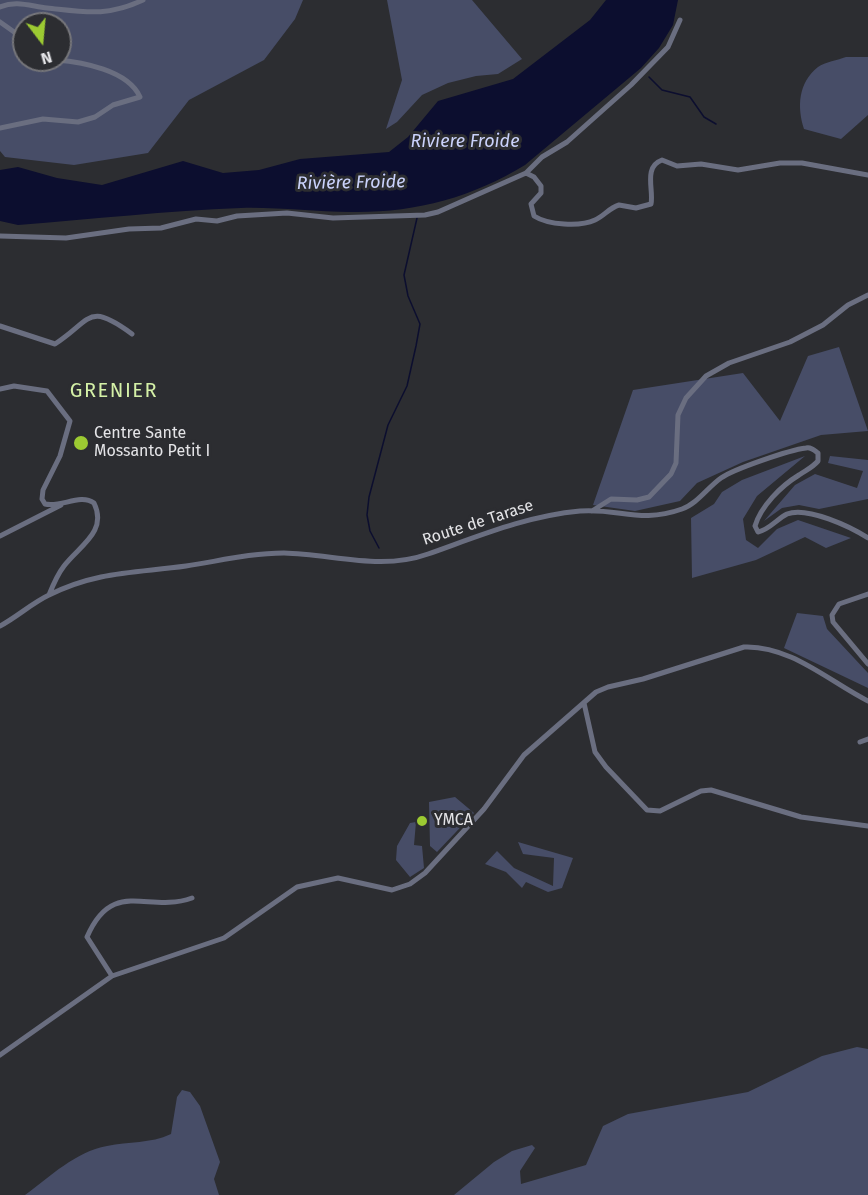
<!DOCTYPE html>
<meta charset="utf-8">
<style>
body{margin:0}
#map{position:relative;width:868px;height:1195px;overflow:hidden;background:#2c2d31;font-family:"Fira Sans",sans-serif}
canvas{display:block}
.north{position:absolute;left:12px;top:12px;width:60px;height:60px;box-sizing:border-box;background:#2c2d31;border:2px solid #76767a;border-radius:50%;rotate:164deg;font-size:16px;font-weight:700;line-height:24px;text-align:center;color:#e4e4e7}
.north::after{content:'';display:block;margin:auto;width:21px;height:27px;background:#9cca32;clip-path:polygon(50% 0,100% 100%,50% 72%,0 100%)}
</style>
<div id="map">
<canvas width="868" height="1195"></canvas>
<div class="north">N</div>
</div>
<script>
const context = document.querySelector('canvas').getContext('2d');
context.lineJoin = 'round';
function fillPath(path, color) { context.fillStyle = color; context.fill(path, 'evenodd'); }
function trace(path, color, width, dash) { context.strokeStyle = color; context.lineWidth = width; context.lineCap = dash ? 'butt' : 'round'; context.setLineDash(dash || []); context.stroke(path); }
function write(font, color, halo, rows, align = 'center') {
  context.font = font + ' "Fira Sans",sans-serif'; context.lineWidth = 6; context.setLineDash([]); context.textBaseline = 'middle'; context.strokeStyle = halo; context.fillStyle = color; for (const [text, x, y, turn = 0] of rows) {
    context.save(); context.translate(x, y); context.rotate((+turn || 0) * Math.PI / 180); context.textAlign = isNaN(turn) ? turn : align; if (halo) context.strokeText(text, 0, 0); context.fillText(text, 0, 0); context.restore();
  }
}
fillPath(new Path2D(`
 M0 0H303L295 19 264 60 189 100 148 153 74 165 5 157 0 151ZM24 24H60V60H24Z
 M387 0H472L522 59 498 74 476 76 448 83 422 95 397 122 386 129 402 80Z
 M846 57H868V115L841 139 804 129C797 107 798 83 818 67 825 62 838 60 846 57Z
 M839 347 868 431 821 435 743 462 697 483 680 501 635 511 593 505 633 390 743 373 780 421 808 356Z
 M805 456 757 496 743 519 746 540 758 548 777 529 798 520 851 538 826 548 805 537 756 560 692 578 691 518 714 504 722 492 742 480Z
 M830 456 868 460V499L819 509 799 505 782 508 764 521 795 485 815 474 857 488 863 471 828 463Z
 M797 613 823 616 827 629 868 673V688L784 648Z
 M455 797 474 813 437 852 430 846 429 802Z
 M416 822 414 845 422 846 424 868 410 877 396 860 397 846 410 823Z
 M518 842 573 858 562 888 548 892 526 882 522 888 506 872 485 864 497 851 514 868 553 886 554 858 523 854Z
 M857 1047 868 1049V1195H454L494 1162 512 1151 532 1145 535 1148 520 1171 521 1184 586 1165 603 1126 628 1114 748 1092 822 1056Z
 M182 1090 190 1092 200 1106 220 1162 214 1179 219 1195H25C51 1176 75 1152 107 1146 129 1141 150 1144 171 1134L177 1097Z`), '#474d67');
fillPath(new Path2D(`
 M606 0H678L673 25 659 48 641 68 525 165C471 198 414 213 351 212 314 212 278 207 241 208 167 211 92 219 18 225L0 221V170L18 167 57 178 102 185 183 161 223 173 259 170 300 159 389 152 408 137 438 101 513 79 590 20Z`), '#0c0e2f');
trace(new Path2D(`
 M649 77 662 90 690 97 704 117 716 124
 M379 548 370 531 367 515 369 497 388 425 407 386 416 346 420 324 408 296 404 275 417 218`), '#0c0e2f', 1.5);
trace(new Path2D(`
 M0 7C16 0 30 6 47 8 85 12 107 17 143 0
 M0 22 24 39
 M0 128 43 119 78 122 95 117 113 105 140 97C128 70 82 62 56 60
 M526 173 534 177 541 186V193L531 204 534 216C548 225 580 227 595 220 604 216 609 208 619 205L636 208 651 204C654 190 643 167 662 160L677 166 701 164 738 170 780 163H802L868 175
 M0 236 66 238 129 229 161 228 196 219 217 221 237 216 287 213 333 218 425 215 438 212 526 173 542 157 567 142 631 85 668 47 680 20
 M0 326 55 344C92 320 87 301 132 334
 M0 389 14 386 47 391 70 421 60 456 43 490 42 499 45 504C61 508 80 493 94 503 108 532 79 546 64 566 57 575 53 585 49 595
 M592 511 611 499 637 500 649 497 671 474 676 463 678 415 686 398 706 376 729 363 790 342 823 325 848 305 868 295
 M0 536 61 505
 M868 594 839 604 832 615 833 622 868 664
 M0 626C17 617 32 603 49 595 97 571 136 573 186 566 219 561 251 553 284 553 332 554 381 571 428 554 479 536 526 516 580 511 620 508 640 524 682 509 697 504 708 487 721 478 734 469 789 450 806 448 811 447 814 450 818 453V461C812 468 806 470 799 475 781 486 761 506 755 526L758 532C769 530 777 519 787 514 807 506 851 527 868 538
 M584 703 595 752 606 767 647 810 660 811 701 791 711 790 801 817 868 826
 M860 742 868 739
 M112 976 87 937C113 877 148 914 192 898
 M0 1055 112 976 224 938 297 887 338 878 392 890 410 884 425 873 484 809 524 755 596 692 608 687 643 679 744 647C790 645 830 682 868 701`), '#6a6e80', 5);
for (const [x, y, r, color] of [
 [81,443,8,"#9cca32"],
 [422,821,6,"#9cca32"]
]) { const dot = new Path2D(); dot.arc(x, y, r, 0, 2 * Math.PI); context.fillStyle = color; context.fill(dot); trace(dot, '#2c2d31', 2); }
write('16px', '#e4e4e7', '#2c2d31', [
 ["Centre Sante",94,434],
 ["Mossanto Petit I",94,452],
 ["YMCA",434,821]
], 'left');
write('16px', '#e4e4e7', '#2c2d31', [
 ["Route de Tarase",478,523,-18]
]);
write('italic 18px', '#cad2fb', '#2c2d31', [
 ["Riviere Froide",465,142],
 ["Rivière Froide",351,183,-1]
]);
context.letterSpacing = '1.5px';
write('20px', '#d4f0a7', '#2c2d31', [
 ["GRENIER",114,391]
]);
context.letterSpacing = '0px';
</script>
